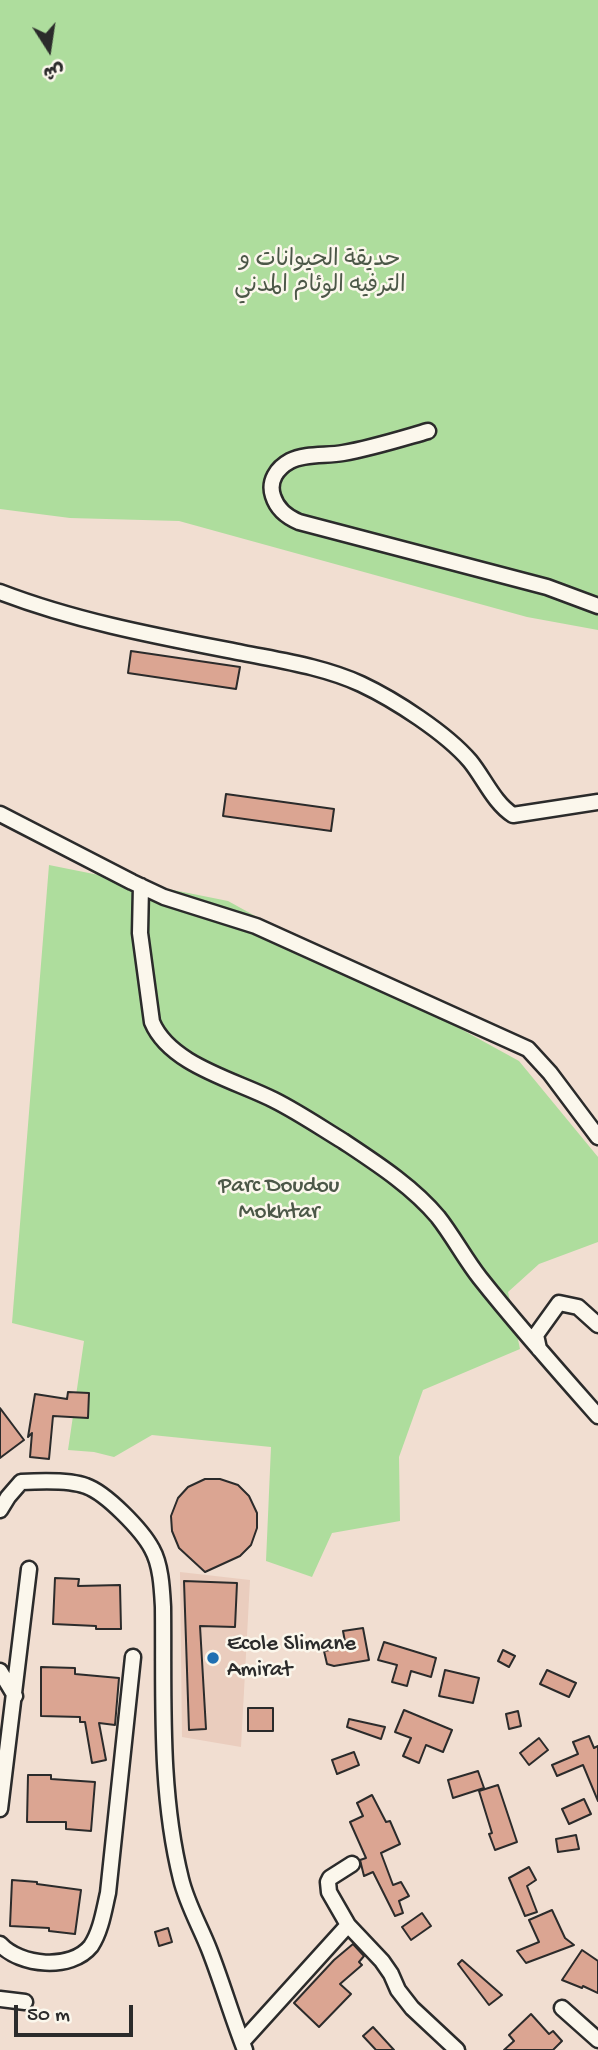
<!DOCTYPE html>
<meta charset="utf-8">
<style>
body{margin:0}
#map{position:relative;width:598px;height:2050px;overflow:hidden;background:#f1ded1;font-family:"Gochi Hand","Playpen Sans Arabic",sans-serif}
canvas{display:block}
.north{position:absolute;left:14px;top:14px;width:70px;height:70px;-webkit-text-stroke:5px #fbf7ec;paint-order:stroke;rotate:168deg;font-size:19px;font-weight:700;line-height:28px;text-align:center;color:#2b2b2b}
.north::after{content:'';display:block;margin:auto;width:24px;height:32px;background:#2b2b2b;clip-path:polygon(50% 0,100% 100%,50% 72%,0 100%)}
.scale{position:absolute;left:14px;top:2005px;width:119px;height:32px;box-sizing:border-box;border:4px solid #2b2b2b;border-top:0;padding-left:9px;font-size:21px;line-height:24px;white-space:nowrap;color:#2b2b2b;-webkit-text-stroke:5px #fbf7ec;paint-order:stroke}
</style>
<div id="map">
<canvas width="598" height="2050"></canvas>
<div class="north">ش</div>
<div class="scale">50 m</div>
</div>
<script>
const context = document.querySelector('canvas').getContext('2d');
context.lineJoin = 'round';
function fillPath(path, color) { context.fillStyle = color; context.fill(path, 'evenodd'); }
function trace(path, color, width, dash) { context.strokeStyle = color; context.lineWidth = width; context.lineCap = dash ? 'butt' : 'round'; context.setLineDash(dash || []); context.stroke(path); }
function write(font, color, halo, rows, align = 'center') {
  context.font = font + ' "Gochi Hand","Playpen Sans Arabic",sans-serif'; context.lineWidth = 5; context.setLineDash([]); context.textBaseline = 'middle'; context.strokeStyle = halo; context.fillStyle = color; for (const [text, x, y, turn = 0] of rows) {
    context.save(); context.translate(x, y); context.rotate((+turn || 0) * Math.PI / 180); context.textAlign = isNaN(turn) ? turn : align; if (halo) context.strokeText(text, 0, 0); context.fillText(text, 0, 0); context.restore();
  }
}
fillPath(new Path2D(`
 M180 1572 250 1580 241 1747 182 1737Z`), '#eacdbe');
fillPath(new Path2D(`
 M0 0H598V630L527 617 179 521 70 518 0 509Z
 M49 865 228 901 519 1061 598 1157V1242L539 1264 508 1292 520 1349 423 1390 399 1457 400 1521 332 1533 312 1577 266 1561 271 1447 152 1435 114 1457 94 1452 68 1450 84 1341 12 1323Z`), '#aedd9d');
const building = new Path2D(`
 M131 651 240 667 236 689 128 673Z
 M226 794 334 809 331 831 223 816Z
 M68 1392 89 1393 88 1418 53 1416 49 1459 30 1457 32 1433 28 1437 35 1394 67 1399Z
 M0 1408 24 1440 0 1458Z
 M205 1479H220L238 1485 249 1496 257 1513V1528L251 1545 240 1556 205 1572 179 1548 172 1531 171 1516 178 1498 188 1487Z
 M55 1578 79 1579 78 1586 120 1585 121 1629H96V1626L53 1624Z
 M184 1581 237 1583 235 1627 200 1626 206 1729 189 1730Z
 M363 1628 369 1660 334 1666 327 1664 324 1651 346 1647 343 1631Z
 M384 1642 436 1658 431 1677 411 1671 407 1686 392 1682 397 1665 378 1660Z
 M503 1650 515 1656 509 1667 498 1661Z
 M41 1667 75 1668V1674L119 1678 115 1725 99 1723 106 1760 92 1763 85 1722H80V1717L41 1716Z
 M445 1670 479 1678 473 1703 439 1696Z
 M547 1670 576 1683 569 1697 540 1684Z
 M248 1708H273V1731H248Z
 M404 1710 452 1730 443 1752 426 1745 419 1763 403 1756 411 1738 395 1732Z
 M518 1711 521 1726 509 1729 506 1714Z
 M349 1719 385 1727 381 1739 347 1727Z
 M589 1736 594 1748 598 1746V1801L583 1765 557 1776 552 1765 578 1754 573 1742Z
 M539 1738 548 1750 529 1765 520 1753Z
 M354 1752 359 1765 337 1774 332 1760Z
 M478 1771 484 1788 453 1798 448 1780Z
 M28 1775H51V1779L95 1782 91 1831 66 1829V1822H27Z
 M498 1785 517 1842 495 1850 489 1834 492 1833 479 1791Z
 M372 1795 386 1822 390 1821 400 1844 381 1853 393 1885 401 1882 409 1896 399 1901 403 1913 395 1916 373 1872 364 1876 360 1860 366 1858 350 1822 363 1816 357 1803Z
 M584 1799 591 1814 569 1824 562 1809Z
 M576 1835 579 1849 558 1852 556 1839Z
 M529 1867 536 1880 527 1886 537 1912 525 1916 509 1878Z
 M12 1880 37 1882V1884L81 1890 75 1934 49 1931V1928L10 1926Z
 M552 1910 565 1938 574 1945 526 1963 517 1951 539 1942 529 1920Z
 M422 1913 431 1926 411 1940 402 1927Z
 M168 1928 172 1942 159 1946 155 1932Z
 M353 1944 364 1956 359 1962 362 1965 340 1984 351 1994 319 2027 294 2003 334 1960Z
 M582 1950 598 1961V1993L583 1986 582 1988 562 1980Z
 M462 1960 502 1995 489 2005 458 1964Z
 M531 2014 549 2034 553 2031 562 2041 553 2050H504L514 2041 509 2035Z
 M373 2027 394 2050H376L363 2036Z`);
fillPath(building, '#dba592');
trace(building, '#2b2b2b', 2);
const street = new Path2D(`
 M428 431C400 439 372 448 343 453 327 456 305 453 290 461 277 468 268 481 273 496 277 509 287 517 299 522L547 587 598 606
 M0 592C78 622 161 637 243 653 283 661 324 667 361 684 395 700 446 733 470 761 484 778 494 803 513 815L598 802
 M0 814 132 882 164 897 256 926 528 1049 550 1073 598 1137
 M141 886 140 933 152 1022C170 1065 235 1080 274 1100 298 1112 320 1127 343 1141 376 1163 412 1186 438 1217 453 1236 465 1259 480 1278 518 1326 558 1371 598 1416
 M539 1349 536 1335 559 1303 578 1307 598 1325
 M0 1510 8 1497 21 1482C38 1481 71 1480 86 1486 106 1493 142 1530 152 1549 161 1565 162 1589 163 1607 164 1697 159 1791 181 1879 187 1904 200 1926 209 1949 222 1982 232 2017 245 2050
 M0 1671 15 1696
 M0 1809 29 1569
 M352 1864 330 1878 328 1882 329 1892 348 1925 382 1961 391 1974 398 1990 412 2008 457 2050
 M0 1944C20 1966 71 1971 91 1946 101 1931 104 1910 108 1893L133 1657
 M0 1999 25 2002
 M562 2008 598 2040
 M242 2042 348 1925`);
trace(street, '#2b2b2b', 19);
trace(street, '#fbf7ec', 14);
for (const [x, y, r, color] of [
 [213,1658,7,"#1f6fb2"]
]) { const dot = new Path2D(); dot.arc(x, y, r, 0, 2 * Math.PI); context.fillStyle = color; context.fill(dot); trace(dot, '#fbf7ec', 2.5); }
write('23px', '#4c5848', '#fbf7ec', [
 ["حديقة الحيوانات و",320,261],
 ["الترفيه الوئام المدني",320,287],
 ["Parc Doudou",279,1187],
 ["Mokhtar",279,1213]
]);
write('23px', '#2b2b2b', '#fbf7ec', [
 ["Ecole Slimane",227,1645],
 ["Amirat",227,1671]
], 'left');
</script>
